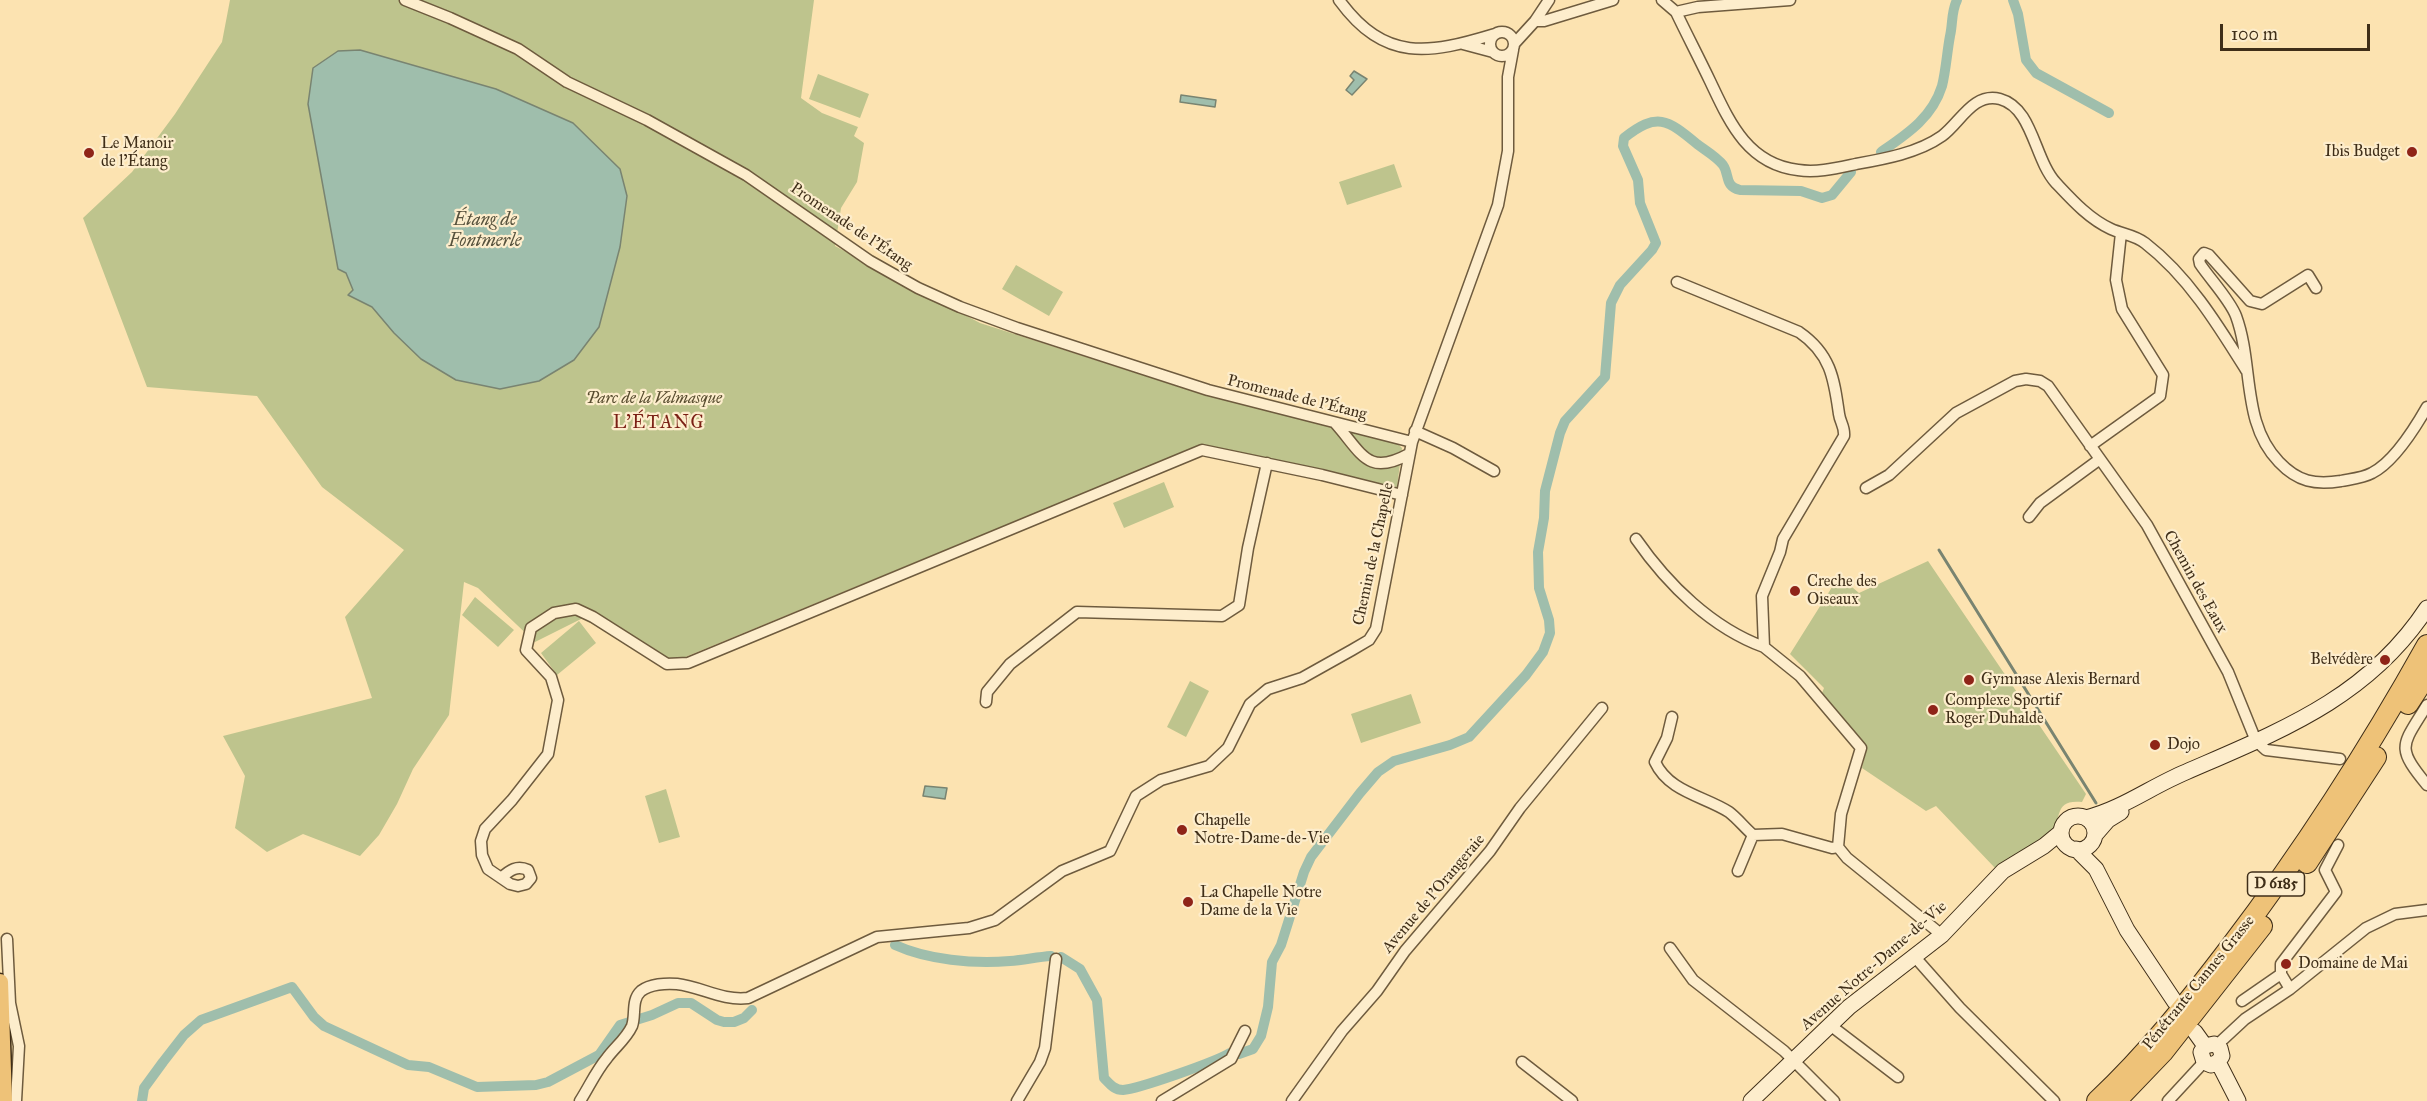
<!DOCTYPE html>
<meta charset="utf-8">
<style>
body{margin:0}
#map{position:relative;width:2427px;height:1101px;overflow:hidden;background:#fce3b1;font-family:"IM FELL Great Primer",serif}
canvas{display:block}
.scale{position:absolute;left:2220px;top:24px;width:150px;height:27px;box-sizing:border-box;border:3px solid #3f2e18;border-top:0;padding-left:8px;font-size:18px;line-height:21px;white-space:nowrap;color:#3f2e18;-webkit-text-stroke:4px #fdedcc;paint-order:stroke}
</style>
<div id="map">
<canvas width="2427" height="1101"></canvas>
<div class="scale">100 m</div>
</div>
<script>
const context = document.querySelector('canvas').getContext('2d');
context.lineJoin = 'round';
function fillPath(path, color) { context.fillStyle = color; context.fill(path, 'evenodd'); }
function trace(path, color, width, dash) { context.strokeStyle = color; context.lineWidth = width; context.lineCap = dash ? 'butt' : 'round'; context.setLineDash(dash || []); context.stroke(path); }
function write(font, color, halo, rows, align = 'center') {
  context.font = font + ' "IM FELL Great Primer",serif'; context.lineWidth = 4.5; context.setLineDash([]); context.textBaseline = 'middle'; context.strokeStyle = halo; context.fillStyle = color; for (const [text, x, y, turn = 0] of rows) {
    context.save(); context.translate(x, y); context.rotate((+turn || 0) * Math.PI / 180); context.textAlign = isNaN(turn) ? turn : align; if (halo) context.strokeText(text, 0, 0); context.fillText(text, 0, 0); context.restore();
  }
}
fillPath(new Path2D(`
 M230 0H814L801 98 822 113 858 127 854 136 864 143 857 182 841 208 835 246 980 323 1198 393 1397 443 1402 448 1397 487 1200 445 661 667 583 618 535 642 478 588 464 582 449 715 413 769 397 804 379 835 360 856 303 834 267 852 235 828 245 776 223 736 372 698 345 617 404 550 322 487 257 396 147 387 83 218 132 172 175 114 222 42Z
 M818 74 869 94 860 118 809 99Z
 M1394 164 1402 187 1347 205 1339 182Z
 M1016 265 1063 292 1049 316 1002 289Z
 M1164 482 1174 507 1124 528 1113 503Z
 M1928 561 2086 794 2082 802C2053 799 2063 818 2051 833 2044 841 2007 860 1995 868L1936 806 1926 811 1862 768 1867 747 1822 693 1824 688 1790 654 1839 576 1859 593Z
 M475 597 514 630 498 647 462 615Z
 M579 621 596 643 557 675 541 653Z
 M1190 681 1209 691 1186 737 1167 727Z
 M1411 694 1421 723 1361 743 1351 714Z
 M666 789 680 837 659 843 645 796Z`), '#bec48d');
const water = new Path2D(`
 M360 50 496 89 573 123 620 169 627 196 620 247 599 327 574 360 539 381 500 389 456 380 421 359 394 333 372 307 348 295 353 290 346 273 338 269 308 104 313 68 338 51Z
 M1354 71 1367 79 1352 95 1346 90 1354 80 1350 76Z
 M1181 95 1216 100 1215 107 1180 102Z
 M925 786 947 788 945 799 923 796Z`);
fillPath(water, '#9fbeac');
trace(water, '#798471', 1.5);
trace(new Path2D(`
 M1939 550 2096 803`), '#798471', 3);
trace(new Path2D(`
 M2013 0 2018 14 2026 60 2036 73 2109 113
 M1881 152C1907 134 1932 118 1942 86 1946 70 1947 52 1950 36 1953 23 1951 12 1957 0
 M895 945C928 960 973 964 1010 961 1024 960 1037 957 1051 956
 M1061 957 1080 969 1097 1000 1104 1078C1110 1084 1114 1090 1123 1090 1138 1089 1215 1062 1230 1053L1239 1054 1253 1049 1261 1036 1268 1007 1272 962 1281 945 1304 872 1311 857 1360 793 1378 772 1394 761 1450 745 1469 737 1526 675 1543 652 1550 633 1549 620 1539 588 1538 552 1544 518 1545 491 1560 433 1565 421 1605 377 1611 303 1620 285 1652 250 1656 243 1640 203 1638 180 1623 146 1624 138C1657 112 1667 119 1697 144 1705 150 1717 157 1723 165 1730 175 1724 186 1740 190L1801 191 1822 198 1832 195 1851 172
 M142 1101 144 1088 163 1062 184 1035 201 1020 292 987 314 1017 324 1026 408 1065 429 1067 477 1087 536 1085 548 1082 599 1055 620 1025 652 1015 678 1003H691L717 1020 724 1022H734L744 1018 752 1010`), '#9fbeac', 10);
const street = new Path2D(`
 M405 0 450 18 518 49 567 82 647 120 746 175 870 261 918 288 960 307 1017 328 1208 390 1412 442
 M1339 0C1385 63 1429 54 1495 34
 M1662 0 1676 12C1687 35 1699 58 1710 81 1729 121 1747 164 1798 170 1817 173 1837 168 1856 164 1884 159 1918 153 1942 136 1960 123 1973 92 2000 99 2033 108 2034 159 2056 183 2072 200 2089 219 2111 229 2122 234 2135 235 2145 243 2188 276 2218 325 2246 370
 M1676 12 1698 7 1790 0
 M1535 21H1544L1613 0
 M1490 44a12 12 0 1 1 24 0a12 12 0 1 1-24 0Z
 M1463 44 1493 52
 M1514 44 1535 21 1549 0
 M1677 282 1799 332C1831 354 1834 379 1839 414 1840 422 1845 427 1844 436L1783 539 1780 552 1762 596 1764 647 1800 676 1861 748 1841 814 1838 847 1847 858 1942 935
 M2316 288 2308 275 2262 304 2250 301 2209 255 2204 253 2199 259 2200 264C2210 279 2230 300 2236 316 2254 365 2241 423 2279 462 2298 482 2315 485 2341 481 2351 479 2363 478 2372 473 2394 462 2415 428 2427 407
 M1335 423C1362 453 1367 477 1409 454
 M1415 431 1453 448 1494 471
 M2090 446 2160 396 2163 375 2122 309 2116 280 2121 233
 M1866 488 1889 475 1956 413 2015 381 2026 379 2040 381 2048 386 2147 525 2228 672 2256 741 2266 750 2340 759
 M2029 517 2040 503 2100 459
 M1636 539C1668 585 1712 628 1764 647
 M986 702 987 692 1010 664 1077 612 1222 616 1239 605 1248 548 1267 463
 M2427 705C2402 746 2395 746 2427 785
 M1672 717 1667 738 1655 762C1669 792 1704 796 1729 812 1737 818 1745 828 1753 835
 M1738 871 1753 835 1782 834 1832 848 1838 847
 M501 878C510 870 517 865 528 870L531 878 526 884 518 886 510 884 488 869 482 855 481 841 485 829 512 800 548 754 558 700 551 677 526 650 531 628 554 613 576 609 593 617 667 664 688 663 1202 450 1322 475 1402 495
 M7 939 10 1003 19 1046 16 1101
 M1670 948 1693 980 1784 1051 1834 1101
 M1914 956 1960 1008 2054 1101
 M2290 989 2281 974V964L2336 892 2325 870 2338 845
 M2242 1001 2281 974
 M1830 1025 1898 1077
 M2217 1045 2245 1019 2290 989 2366 928 2395 914 2427 910
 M1522 1062 1572 1101
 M580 1101C589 1087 596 1071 607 1058 615 1047 626 1039 632 1026 636 1015 631 1000 641 991 650 984 666 983 677 984 702 987 722 1001 748 998L877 937 969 928 995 920 1062 871 1110 851 1136 796 1161 780 1209 766 1228 748 1250 704 1268 689 1302 678 1352 650 1369 640 1376 629 1412 442 1498 205 1508 151V77L1513 50
 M1017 1101 1040 1062 1045 1048 1056 959
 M1162 1101 1231 1059 1245 1031
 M1292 1101 1342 1031 1377 991 1405 951 1490 851 1520 808 1602 708
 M2168 1101 2204 1062`);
const secondary = new Path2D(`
 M2061 833a17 17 0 1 1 34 0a17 17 0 1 1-34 0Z
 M2086 818C2122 809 2152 786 2186 772 2280 731 2368 698 2427 608
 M2095 835 2108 820 2121 812
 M2076 849 2096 869 2127 930 2175 1002
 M2195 1032 2205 1046
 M2205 1046 2201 1052 2204 1062 2211 1065 2218 1062
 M2205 1046 2214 1044 2220 1048 2222 1056 2218 1062
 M2218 1062 2238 1101
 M1751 1101 1849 1007 1942 935 2003 871 2044 846 2061 832`);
const primary = new Path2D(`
 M0 982 4 1101`);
const highway = new Path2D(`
 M2408 704 2427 675
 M2307 863 2376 757
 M2097 1101C2147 1054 2190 1000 2231 946 2303 851 2369 749 2427 645
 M2116 1101 2163 1052 2262 926`);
trace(street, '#6e5b3e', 13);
trace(secondary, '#3f2e18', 17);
trace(primary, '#3f2e18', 19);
trace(highway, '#3f2e18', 22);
trace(street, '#fdedcc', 10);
trace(secondary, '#fdedcc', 15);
trace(primary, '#eec278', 16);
trace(highway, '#eec278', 20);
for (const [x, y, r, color] of [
 [2412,152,6,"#8f2418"],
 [89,153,6,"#8f2418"],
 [1795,591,6,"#8f2418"],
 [2385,660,6,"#8f2418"],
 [1969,680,6,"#8f2418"],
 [1933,710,6,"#8f2418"],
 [2155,745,6,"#8f2418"],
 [1182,830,6,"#8f2418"],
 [1188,902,6,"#8f2418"],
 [2286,964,6,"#8f2418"]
]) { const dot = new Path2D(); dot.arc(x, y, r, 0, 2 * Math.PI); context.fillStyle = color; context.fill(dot); trace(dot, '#fdedcc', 2); }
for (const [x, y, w] of [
 [2276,884,57]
]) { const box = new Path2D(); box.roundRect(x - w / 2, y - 12, w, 24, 4.5); context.fillStyle = '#fdedcc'; context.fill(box); trace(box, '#3f2e18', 1.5); }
write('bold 15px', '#3f2e18', null, [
 ["D 6185",2276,884]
]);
write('16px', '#3f2e18', '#fdedcc', [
 ["Le Manoir",101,144],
 ["de l'Étang",101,162],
 ["Ibis Budget",2400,152,"right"],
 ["Creche des",1807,582],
 ["Oiseaux",1807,600],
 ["Belvédère",2373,660,"right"],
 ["Gymnase Alexis Bernard",1981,680],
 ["Complexe Sportif",1945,701],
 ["Roger Duhalde",1945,719],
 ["Dojo",2167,745],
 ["Chapelle",1194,821],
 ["Notre-Dame-de-Vie",1194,839],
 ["La Chapelle Notre",1200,893],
 ["Dame de la Vie",1200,911],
 ["Domaine de Mai",2298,964]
], 'left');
write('16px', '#3f2e18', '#fdedcc', [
 ["Promenade de l'Étang",851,227,34],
 ["Promenade de l'Étang",1297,398,14],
 ["Chemin de la Chapelle",1374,554,-78],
 ["Chemin des Eaux",2195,582,61],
 ["Avenue de l'Orangeraie",1434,894,-50],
 ["Avenue Notre-Dame-de-Vie",1874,966,-41],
 ["Pénétrante Cannes Grasse",2199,983,-51]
]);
write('italic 16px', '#584c2f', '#fdedcc', [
 ["Parc de la Valmasque",654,399]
]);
write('italic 18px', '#57523d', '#fdedcc', [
 ["Étang de",485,221],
 ["Fontmerle",485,242]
]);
context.letterSpacing = '1.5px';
write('18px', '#7a1f14', '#fdedcc', [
 ["L'ÉTANG",659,424]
]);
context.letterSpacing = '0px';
</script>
